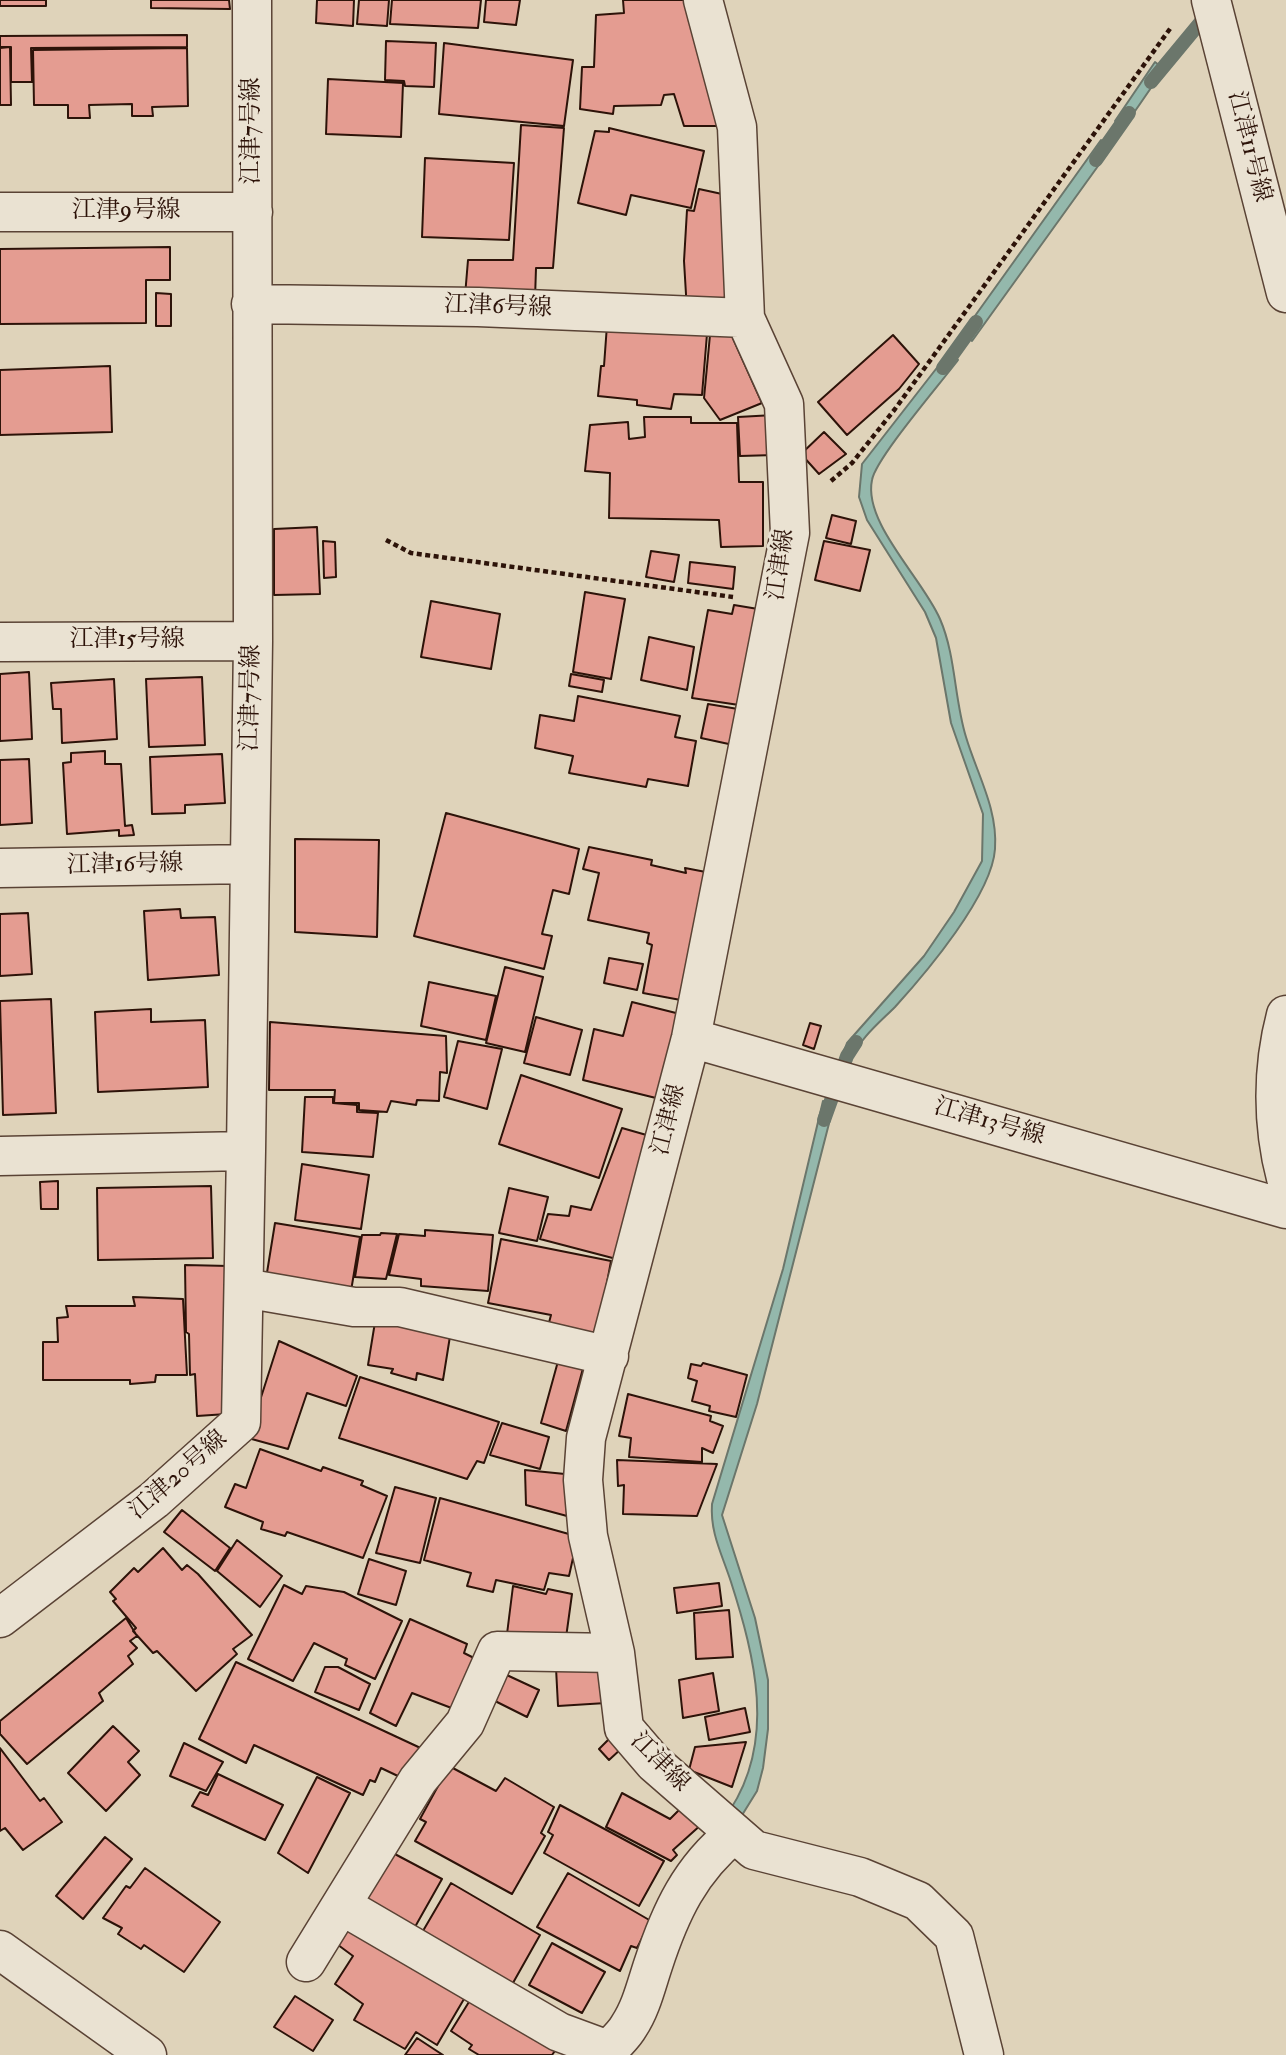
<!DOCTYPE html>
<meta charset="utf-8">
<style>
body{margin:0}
canvas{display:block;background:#dfd3ba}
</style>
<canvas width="1286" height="2055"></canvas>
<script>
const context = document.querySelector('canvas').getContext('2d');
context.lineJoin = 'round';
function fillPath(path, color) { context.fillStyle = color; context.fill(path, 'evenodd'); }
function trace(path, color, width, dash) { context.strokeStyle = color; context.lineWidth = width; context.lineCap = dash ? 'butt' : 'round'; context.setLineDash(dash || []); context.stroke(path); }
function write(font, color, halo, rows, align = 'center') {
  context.font = font + ' "IM FELL Double Pica","Noto Serif JP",serif'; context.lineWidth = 6; context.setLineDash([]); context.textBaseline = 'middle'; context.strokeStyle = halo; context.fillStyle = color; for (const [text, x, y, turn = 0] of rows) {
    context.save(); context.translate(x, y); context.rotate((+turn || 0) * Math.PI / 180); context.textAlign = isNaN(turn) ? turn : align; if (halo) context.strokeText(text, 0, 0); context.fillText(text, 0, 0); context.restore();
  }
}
const water = new Path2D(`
 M1155 62 1164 69 1122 130 1115 121Z
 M1101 140 1111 148 972 341 962 334Z
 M950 351 958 360C941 383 876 458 872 480 863 523 923 579 940 619 956 656 954 698 966 737 977 774 998 809 995 849 992 895 926 973 895 1007 879 1023 859 1039 851 1060L842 1056 847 1043 924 956 954 912 982 861 983 814 951 723 936 638 925 612 867 520 859 497 862 464Z
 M823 1101 834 1104 757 1404 722 1515 755 1618 768 1680V1729L763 1768 757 1791 739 1820 730 1810C776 1740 755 1657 731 1582 722 1554 710 1533 712 1504L783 1269Z`);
fillPath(water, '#94b8ac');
trace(water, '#6b766b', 2);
trace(new Path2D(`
 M1151 82 1209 12
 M1096 160 1129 113
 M943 368 976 322
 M824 1120 847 1056 856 1042`), '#6b766b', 14);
const building = new Path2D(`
 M0 0H46V6H0Z
 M151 0H229L230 9 151 8Z
 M317 0H354L353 26 316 23Z
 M359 0H389L387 26 357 24Z
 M392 0H481L478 28 390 24Z
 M486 0H520L516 25 484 22Z
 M623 0H687L689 22H700L719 126H684L674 94 664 95 661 105 614 106 613 114 580 109 582 67H594L596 15 624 13Z
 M187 35V47L31 48 32 82H11V47H0V36Z
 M386 41 436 43 434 87 405 86 404 81 385 80Z
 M444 43 573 60 564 126 439 114Z
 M10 47 11 105H0V48Z
 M187 48 188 106 152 107 153 116H132V104L89 105 90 118H68V105H34L33 50Z
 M328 79 403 83 401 137 326 134Z
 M521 125 564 128 553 268H536L535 299 465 296 468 260H513Z
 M609 128 704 151 691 208 631 195 626 215 578 203 595 131 609 132Z
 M425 158 514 163 509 240 422 237Z
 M699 189 722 194 730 314 687 311 684 261 687 210 694 211Z
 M170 247V280H146V323L0 324V249Z
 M156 293 171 294V326H156Z
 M607 325 707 334 702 395 674 394 671 409 637 405V400L598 396 601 366H604Z
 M710 335 732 336 762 403 720 420 704 398Z
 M893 335 919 364 899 389 847 435 818 402Z
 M110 366 112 432 0 435V370Z
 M774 415 775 455 740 456 738 417Z
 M644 417H691V423H737L739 482H763V546L721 547 719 520 609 518 610 473 585 471 590 425 628 422 629 439 645 437Z
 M824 432 846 454 819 474 801 454Z
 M832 515 856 521 851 544 826 538Z
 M317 527 320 594 274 595V529Z
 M323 541 335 542 336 577 324 578Z
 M824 541 870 550 860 591 815 580Z
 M651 551 679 555 674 582 646 577Z
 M690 562 735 567 733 589 688 583Z
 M585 592 625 599 611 679 573 672Z
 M431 601 500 614 491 669 421 657Z
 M734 605 758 609 739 705 692 698 708 610 732 614Z
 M649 637 694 647 687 690 641 680Z
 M29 672 32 739 0 741V674Z
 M571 674 604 680 602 692 569 686Z
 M202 677 205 745 149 747 146 679Z
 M114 679 117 739 62 743 61 709H53L51 683Z
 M578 696 680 716 675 737 696 741 688 786 648 779 646 787 569 773 573 756 535 748 540 715 574 721Z
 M708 704 744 710 738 746 701 738Z
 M105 751V764H121L125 826 132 825 134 835 119 836V830L67 834 63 763 71 762V753Z
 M222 754 225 803 185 805V813L152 814 150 757Z
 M29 759 32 823 0 825V760Z
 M446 813 579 849 569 894 553 890 542 934 552 936 544 969 414 936Z
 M295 839 379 840 377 937 295 932Z
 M589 847 652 860 651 865 686 873 685 868 711 873 686 1001 643 993 652 945 647 943 649 933 588 920 599 873 583 869Z
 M180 909 181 918 215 917 219 975 148 980 144 911Z
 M28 913 32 974 0 976V914Z
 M609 958 643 964 637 990 604 983Z
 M505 967 543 977 525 1052 486 1043Z
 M429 982 496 996 486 1040 421 1026Z
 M51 999 56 1113 3 1115 0 1001Z
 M632 1002 684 1015 664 1100 583 1080 594 1029 623 1036Z
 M151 1009V1022L205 1020 208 1087 98 1092 95 1012Z
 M536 1017 582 1030 570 1075 524 1063Z
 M270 1022 446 1036 447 1073 440 1072 439 1101 417 1100 416 1105 391 1101 387 1112 359 1110V1103H334L335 1090H269Z
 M810 1023 821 1026 814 1049 803 1045Z
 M458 1041 502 1049 487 1109 444 1097Z
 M521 1075 622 1109 599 1178 499 1144Z
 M305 1097H333V1103L357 1105V1112L378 1113 373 1157 302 1152Z
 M622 1128 650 1136 624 1261 540 1239 548 1214 569 1216 571 1206 591 1210Z
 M302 1164 369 1175 361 1229 295 1220Z
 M58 1181V1209H41L40 1182Z
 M211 1186 213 1258 98 1260 97 1188Z
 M509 1188 548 1197 537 1241 499 1233Z
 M275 1223 360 1237 350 1297 265 1285Z
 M425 1230 493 1235 488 1291 421 1286V1279L389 1275 399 1234 425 1236Z
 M381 1233 397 1234 386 1279 355 1277 362 1235H380Z
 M501 1239 611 1261 596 1343 546 1334 551 1315 488 1303Z
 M185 1265 229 1266 227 1414 197 1416 195 1374 190 1375 189 1334 186 1332Z
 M133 1297 183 1299 187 1375H156L155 1382 130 1384V1380H43V1342H58L57 1318 68 1317 66 1306H135Z
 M376 1316 451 1330 443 1380 417 1373 416 1380 391 1373 393 1369 368 1365Z
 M279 1341 357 1376 346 1406 307 1393 288 1449 248 1438Z
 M560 1354 585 1361 566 1431 541 1423Z
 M703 1363 747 1375 736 1417 709 1411 710 1406 692 1401 697 1381 688 1378 691 1364 701 1366Z
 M360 1377 499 1422 484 1463 477 1461 467 1479 339 1438Z
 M628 1394 711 1416 710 1421 723 1426 713 1453 702 1448V1462L629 1457 631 1438 619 1436Z
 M502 1423 549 1437 540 1469 490 1455Z
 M260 1449 321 1471 323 1467 363 1481 361 1485 387 1496 363 1558 287 1532 285 1536 261 1529 263 1522 225 1507 235 1484 246 1488Z
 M617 1460 717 1464 697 1516 623 1514 624 1485 618 1486Z
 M525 1470 565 1474 567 1516 526 1505Z
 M395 1487 436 1498 420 1563 376 1553Z
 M440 1498 576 1536 577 1540 569 1576 549 1573 544 1590 496 1580 493 1592 467 1586 471 1573 424 1560Z
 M182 1510 230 1548 215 1571 164 1532Z
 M237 1540 282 1576 260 1607 217 1571Z
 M163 1548 182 1570 187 1565 198 1574 252 1635 233 1649 237 1654 196 1691 157 1651 153 1653 133 1631 136 1628 113 1601 116 1599 110 1592 134 1568 138 1572Z
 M369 1559 406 1571 396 1605 358 1594Z
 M719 1583 722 1606 677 1613 674 1588Z
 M284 1585 302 1594 306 1586 344 1592 402 1621 375 1679 345 1665 347 1659 314 1643 293 1681 248 1659Z
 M513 1586 546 1594 548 1589 572 1594 565 1645 506 1642Z
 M729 1610 733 1657 696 1659 694 1613Z
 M126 1618 137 1636 130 1641 137 1648 128 1656 133 1664 99 1693 103 1701 27 1764 0 1734V1721Z
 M410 1619 467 1644 464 1653 484 1663 462 1712 412 1693 396 1726 370 1713Z
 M236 1662 427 1751 400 1777 381 1768 375 1782 370 1780 363 1795 254 1745 246 1763 199 1739Z
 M603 1665 606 1703 558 1706 556 1668Z
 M325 1667H338L370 1684 359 1710 315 1692Z
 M496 1670 539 1690 527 1717 483 1695Z
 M713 1673 719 1711 683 1718 679 1680Z
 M745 1708 750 1732 709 1740 705 1717Z
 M113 1726 139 1751 128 1762 140 1775 106 1811 68 1773Z
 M611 1737 622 1748 609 1760 599 1749Z
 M746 1742 732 1787 689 1770 695 1747Z
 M184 1743 223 1762 206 1791 170 1776Z
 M0 1748 40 1801 44 1798 62 1822 23 1850 5 1828 0 1831Z
 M449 1766 496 1791 505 1778 554 1807 541 1833 545 1836 512 1894 415 1841 426 1822 420 1819Z
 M218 1774 283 1805 265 1840 192 1806 200 1792 208 1795Z
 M317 1777 350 1793 308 1873 278 1853Z
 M622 1793 670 1819 685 1804 703 1823 673 1850 677 1855 671 1861 606 1827Z
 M560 1805 664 1861 639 1906 544 1853 553 1835 548 1832Z
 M105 1837 132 1859 83 1919 56 1896Z
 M391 1852 442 1879 411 1934 365 1901Z
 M145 1868 220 1922 184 1972 144 1945 141 1949 118 1934 122 1928 103 1918 126 1886 130 1888Z
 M568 1873 651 1921 637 1948 631 1946 620 1971 537 1927Z
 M451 1883 540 1935 509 1990 420 1936Z
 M341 1920 464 1999 437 2045 416 2032 405 2049 354 2020 363 2004 335 1984 353 1956 330 1939Z
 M552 1943 605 1972 582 2013 529 1985Z
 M295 1996 333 2020 313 2051 274 2027Z
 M472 1997 557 2048 552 2055H479L469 2049 472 2045 451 2031Z
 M417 2038 443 2055H405Z`);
fillPath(building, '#e49c91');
trace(building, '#2d1309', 2);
const minor = new Path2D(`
 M703 0 737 127 745 318 784 404 790 533 691 1038 586 1438 583 1480 588 1536 615 1653 624 1728 654 1763 754 1850 860 1877 918 1901 954 1936 984 2055
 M1211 0 1286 293
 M0 212H253
 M251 304 478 307 745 318
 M0 642 253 641
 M0 868 250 864
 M1286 1015C1272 1068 1272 1125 1286 1178
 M691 1038 1286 1209
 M0 1156 246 1151 253 641 252 0
 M244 1288 354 1307H400L609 1356
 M0 1618 154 1500 241 1422 246 1151
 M341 1905 559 2032 608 2050
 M0 1950 147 2055
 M306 1962 418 1780 465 1723 497 1651 615 1653
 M604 2055C612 2045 623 2037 629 2026 641 2008 646 1986 653 1965 670 1913 690 1869 734 1834`);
trace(minor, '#5a4335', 41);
trace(new Path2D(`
 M831 481 852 463 895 409 1172 26
 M386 540 411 553 733 597`), '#2d1309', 4.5, [5, 3.5]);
trace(minor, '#eae2d2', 38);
write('24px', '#2d1309', '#eae2d2', [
 ["江津7号線",253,131,-90],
 ["江津11号線",1248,147,76],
 ["江津9号線",126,212],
 ["江津6号線",498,308,2],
 ["江津線",782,565,-82],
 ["江津15号線",127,641],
 ["江津7号線",252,698,-89],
 ["江津16号線",125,866,-1],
 ["江津線",670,1120,-76],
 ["江津13号線",989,1123,16],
 ["江津20号線",179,1476,-41],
 ["江津線",659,1763,45]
]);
</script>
